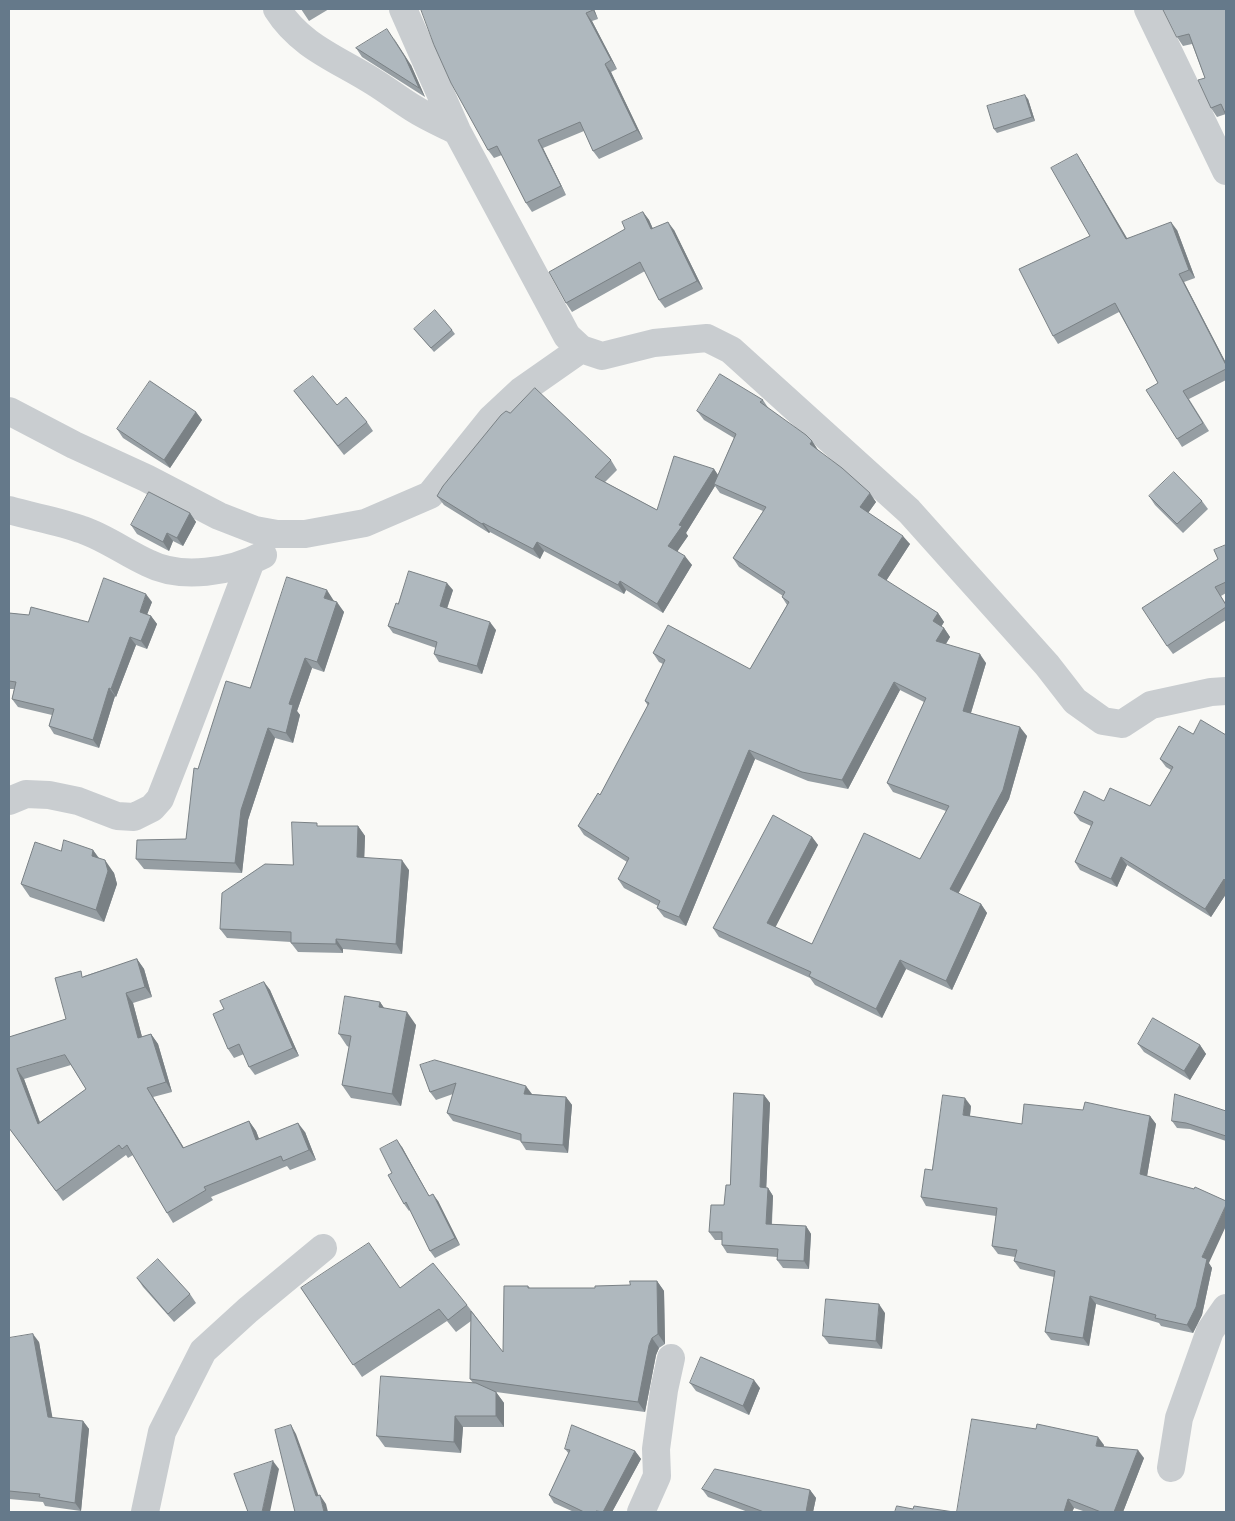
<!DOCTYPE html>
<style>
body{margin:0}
#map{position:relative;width:1235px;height:1521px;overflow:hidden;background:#f9f9f6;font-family:"PT Sans Narrow",sans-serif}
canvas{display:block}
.frame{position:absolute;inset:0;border:10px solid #65798a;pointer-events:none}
</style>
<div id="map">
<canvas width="1235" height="1521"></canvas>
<div class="frame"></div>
</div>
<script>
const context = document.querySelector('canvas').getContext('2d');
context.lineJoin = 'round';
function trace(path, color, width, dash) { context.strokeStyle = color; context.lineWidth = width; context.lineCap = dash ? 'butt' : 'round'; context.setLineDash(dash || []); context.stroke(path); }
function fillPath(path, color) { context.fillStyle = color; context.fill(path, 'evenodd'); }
trace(new Path2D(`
 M277 9C301 47 338 59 374 82 387 90 400 100 413 108 427 117 443 124 457 131
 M403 9 457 131 567 336 581 349 602 356 654 343 707 338 731 350 909 511 1047 665 1075 701 1103 721 1122 724 1151 705 1211 692 1226 691
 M1148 9 1226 171
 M9 411 74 445 146 478 219 516 255 530 277 534H305L365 523 430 495 491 419 521 391 581 349
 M9 510C33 517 59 521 83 530 106 538 126 553 148 563 181 580 232 572 263 555
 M9 801 26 794 49 795 78 801 117 816 134 817 152 808 160 799 178 753 251 561
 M1171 1468 1179 1418 1210 1331 1226 1308
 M145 1512 162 1432 203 1351 248 1310 323 1248
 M641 1512 657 1476 656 1449 664 1390 671 1358`), '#c9cdd0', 28);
fillPath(new Path2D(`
 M301 9H329L309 21Z
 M421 9H594L598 19 592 21 617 69 611 72 643 139 599 159 593 151 584 131 543 148 566 195 532 212 526 203 502 155 494 158 488 150Z
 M1226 9V114L1217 117 1211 108 1205 78 1192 44 1183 46 1177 37Z
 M356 48 411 65 425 97 362 57Z
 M1028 99 1035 121 997 133 994 129Z
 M1082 162 1127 238 1177 230 1195 278 1184 282 1226 363V380L1189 399 1209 431 1182 447 1177 439 1158 383 1119 312 1058 344 1053 336 1090 236Z
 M643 212 649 220 653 229 674 230 703 289 665 308 659 300 645 271 572 312 566 303 625 229Z
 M414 329 452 330 455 334 434 352Z
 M294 391 337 405 367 422 373 431 344 455Z
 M763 400 769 409 812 441 818 450 876 502 868 513 910 544 886 581 938 613 944 622 941 627 944 628 950 637 946 644 986 663 971 713 1027 736 1009 799 958 893 981 904 987 913 952 990 906 969 882 1018 815 985 810 978 719 937 713 928 812 837 818 845 775 927 812 944 920 859 946 811 893 792 887 783 924 702 900 690 848 789 808 781 755 759 686 926 664 917 657 908 658 906 624 888 618 879 627 862 584 835 578 826 600 795 648 706 645 701 663 664 659 662 653 653 750 669 787 605 782 597 783 596 739 567 733 558 763 511 720 493 715 486 686 533 688 536 677 551 692 565 663 613 626 590 624 594 544 551 540 559 490 532 489 533 444 505 437 496 510 413 611 460 617 470 605 482 657 510 714 469 718 475 734 438 704 420 697 411Z
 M196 412 202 420 170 468 123 438 117 429Z
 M1149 496 1202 501 1208 509 1183 533 1155 505Z
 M190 513 196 522 183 546 173 541 169 551 137 534 131 525Z
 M1226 545V593L1221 596 1226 604V620L1173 654 1167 646Z
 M453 590 447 609 496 630 482 674 439 662 434 654 436 648 393 633 388 626 398 604Z
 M334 601 344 612 324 672 312 668 297 711 300 715 293 743 275 738 248 820 242 873 144 869 136 859 186 839 198 769 250 688Z
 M152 602 147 614 151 616 157 624 147 649 136 645 116 697 115 696 99 748 54 734 49 726 52 715 18 707 12 699 14 689H9V613L88 622Z
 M1193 734 1226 735V894L1211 917 1127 865 1117 887 1080 870 1075 862 1091 826 1080 821 1074 813 1104 801 1150 806 1171 770 1166 767 1160 759Z
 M319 826H358L365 836 364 858 409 870 402 954 343 949V953L298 952 291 943V942L227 938 220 929 293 865Z
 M93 850 99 858 114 873 117 884 104 922 30 897 21 884 61 851Z
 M137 959 144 969 152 997 133 1003 142 1037 151 1034 158 1044 172 1092 153 1097 184 1148 249 1121 256 1131 259 1139 305 1132 316 1160 290 1170 287 1166 211 1197 213 1200 173 1223 167 1213 133 1155 128 1158 126 1155 63 1201 9 1128V1037L66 1019 84 976ZM71 1065 86 1089 40 1122 24 1079Z
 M264 982 270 990 299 1056 255 1075 249 1067 244 1054 234 1058 228 1049 224 1009Z
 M380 1002 384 1008 416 1025 401 1106 351 1098 342 1085 349 1047 347 1046 339 1034Z
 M1138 1044 1200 1045 1206 1054 1190 1080 1144 1052Z
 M420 1065 532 1094 566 1097 572 1105 568 1153 526 1150 521 1142V1141L453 1121 447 1113 453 1094 436 1100 430 1092Z
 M764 1095 770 1103 766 1188H768L773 1196 772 1224 806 1226 811 1234 809 1269 783 1268 777 1260V1257L727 1253 722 1245V1240H715L709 1232 724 1205 730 1185Z
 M971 1106 970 1116 1022 1124 1083 1110 1150 1116 1156 1124 1147 1176 1212 1268 1202 1315 1193 1333 1161 1326 1159 1323 1096 1304 1089 1346 1051 1340 1045 1332 1054 1277 1020 1269 1014 1261 1015 1257 998 1254 992 1246 996 1216 926 1206 921 1197 932 1170Z
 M1226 1110V1141L1190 1129 1177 1128 1172 1121 1226 1111Z
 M402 1147 429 1196 438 1201 460 1245 435 1258 430 1251 410 1210 409 1211 404 1204 392 1173Z
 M137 1278 190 1294 196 1303 174 1322 143 1287Z
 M657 1281 664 1291 665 1344 659 1348 656 1355 645 1412 496 1392 504 1403V1427H463L461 1453 385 1447 377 1436 473 1383 470 1379 471 1321 456 1332 447 1321 362 1377 301 1288H400L467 1305 503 1352 528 1286 530 1288H595L630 1285Z
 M885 1313 882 1349 829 1344 823 1336Z
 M9 1338 39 1342 52 1418 83 1421 89 1429 81 1511 45 1506 43 1502 9 1499Z
 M690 1383 760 1388 749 1415 696 1391Z
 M1104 1445 1103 1447 1144 1458 1123 1512H1086L1074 1508 1072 1512H957Z
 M565 1449 635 1451 641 1459 612 1512H574L554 1503 549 1495 569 1454Z
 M702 1489 810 1490 816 1498 813 1512H748L708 1497Z`), '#969ea3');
fillPath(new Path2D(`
 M592 9H594L598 19 593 10Z
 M586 13 592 21 617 69 611 60Z
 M393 37 411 65 425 97 419 88Z
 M605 64 611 72 643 139 637 130Z
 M1025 95 1028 99 1035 121 1032 117Z
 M538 140 543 148 566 195 561 186Z
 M1077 154 1082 162 1132 247 1126 239Z
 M643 212 649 220 657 238 651 229Z
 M668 222 674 230 703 289 697 281Z
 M1171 222 1177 230 1195 278 1189 270Z
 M1179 274 1184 282 1226 363V365Z
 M196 412 202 420 170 468 164 460Z
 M812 441 818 450 810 444Z
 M714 469 720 478 714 484 715 486 686 533 688 536 675 555 668 546 679 525Z
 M870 493 876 502 866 516 860 507Z
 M190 513 196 522 183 546 177 538Z
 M483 523 490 532 489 533 482 524Z
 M167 533 173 541 169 551 163 542Z
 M903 536 910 544 884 584 878 575Z
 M537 542 544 551 540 559 533 549Z
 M685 556 692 565 663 613 657 604Z
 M620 581 626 590 624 594 618 585Z
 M447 583 453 590 445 614 440 606Z
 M327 590 334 601 331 608 324 598Z
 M146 594 152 602 145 620 140 612Z
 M337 602 344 612 324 672 317 662Z
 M938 613 944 622 939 630 933 621Z
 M151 616 157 624 147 649 141 641Z
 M490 622 496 630 482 674 477 666Z
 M944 628 950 637 942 650 936 641Z
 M130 637 136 645 116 697 111 689Z
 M980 654 986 663 969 719 963 711Z
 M305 658 312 668 297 711 300 715 293 743 286 733 289 704Z
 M894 682 900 690 848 789 842 780Z
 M109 688 115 696 99 748 93 740Z
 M1020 727 1027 736 1009 799 956 898 950 889Z
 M268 728 275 738 248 820 242 873 235 863 241 810Z
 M749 750 755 759 686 926 679 917Z
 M358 826 365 836 364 867 357 857Z
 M812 837 818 845 773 932 767 923Z
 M93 850 102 863 92 856Z
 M1121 857 1127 865 1117 887 1111 879Z
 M105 860 114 873 117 884 104 922 96 910Z
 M402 860 409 870 402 954 396 944Z
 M1224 879 1226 882V894L1211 917 1205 909Z
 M981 904 987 913 952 990 946 981Z
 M336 939 343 949V953L336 944Z
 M137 959 144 969 152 997 145 987Z
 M900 960 906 969 882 1018 876 1009Z
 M264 982 270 990 299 1056 293 1048Z
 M126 993 133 1003 145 1048 138 1038Z
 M380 1002 389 1015 379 1007Z
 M407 1012 416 1025 401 1106 392 1094Z
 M151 1034 158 1044 172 1092 166 1082Z
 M1200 1045 1206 1054 1190 1080 1184 1071Z
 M17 1069 24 1079 44 1134 38 1124Z
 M526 1086 532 1094H524Z
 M147 1088 153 1097 190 1158 183 1148Z
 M764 1095 770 1103 766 1195 760 1187Z
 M566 1097 572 1105 568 1153 563 1145Z
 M965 1098 971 1106 969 1123 963 1115Z
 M1150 1116 1156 1124 1146 1182 1140 1174Z
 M249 1121 256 1131 263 1149 256 1140Z
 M298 1123 305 1132 316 1160 309 1150Z
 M397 1140 402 1147 433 1203Z
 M768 1188 773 1196 771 1232 766 1224Z
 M433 1194 438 1201 460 1245 455 1238Z
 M1226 1205V1226L1209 1263 1212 1268 1202 1315 1193 1333 1187 1325 1202 1257Z
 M806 1226 811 1234 809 1269 804 1261Z
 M657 1281 664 1291 665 1344 658 1334Z
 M1090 1296 1096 1304 1089 1346 1083 1338Z
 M879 1304 885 1313 882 1349 876 1341Z
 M33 1334 39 1342 54 1426 48 1417Z
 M652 1338 659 1348 656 1355 645 1412 638 1402 649 1345Z
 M754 1380 760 1388 749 1415 743 1406Z
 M496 1392 504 1403V1427L496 1416Z
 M455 1416 463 1427 461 1453 454 1442Z
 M83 1421 89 1429 81 1511 75 1503Z
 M291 1425 296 1434 322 1505 316 1496Z
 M1098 1437 1104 1445 1102 1454 1096 1446Z
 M1138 1450 1144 1458 1123 1512H1114Z
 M635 1451 641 1459 612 1512H603Z
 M273 1461 279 1469 270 1512H262Z
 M810 1490 816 1498 813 1512H806Z
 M320 1495 326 1504 328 1512H324Z
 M1068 1499 1074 1508 1072 1512H1064Z`), '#7a8185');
const building = new Path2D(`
 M421 9H592L593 10 586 13 611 60 605 64 637 130 593 151 580 122 538 140 561 186 526 203 497 146 488 150 451 83 434 45Z
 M1163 9H1226V115L1221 104 1211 108 1198 80 1205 78 1189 34 1177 37Z
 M387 29 405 57 419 88 356 48Z
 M1025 95 1032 117 994 129 987 106Z
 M1077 154 1126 239 1171 222 1189 270 1179 274 1226 365V369L1183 391 1203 423 1177 439 1146 390 1158 383 1115 303 1053 336 1019 269 1090 236 1051 168Z
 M643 212 651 229 668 222 697 281 659 300 640 262 566 303 549 272 625 229 622 222Z
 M435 310 452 330 431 348 414 329Z
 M720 374 763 400 760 402 806 435 812 441 810 444 842 468 870 493 860 507 903 536 878 575 938 613 933 621 944 628 936 641 980 654 963 711 1020 727 1003 790 950 889 981 904 946 981 900 960 876 1009 809 976 811 972 713 928 773 815 812 837 767 923 812 944 864 833 920 859 949 806 887 783 926 698 894 682 842 780 802 772 749 750 679 917 657 908 660 901 618 879 629 858 578 826 598 793 600 795 649 703 645 701 665 660 653 653 668 625 750 669 789 602 782 597 785 592 733 558 766 507 714 484 736 434 697 411Z
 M313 376 337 405 346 397 367 422 338 446 294 391Z
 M150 381 196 412 164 460 117 429Z
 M535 388 611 460 595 477 657 510 674 456 714 469 679 525 682 526 668 546 685 556 657 604 620 581 618 585 537 542 533 549 483 523 482 524 437 496 443 486 501 415 506 411 510 413Z
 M1174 472 1202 501 1177 524 1149 496Z
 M149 492 190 513 177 538 167 533 163 542 131 525Z
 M1226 545V582L1215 587 1226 605V607L1167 646 1142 608 1218 559 1214 550Z
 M409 571 447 583 440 606 490 622 477 666 434 654 437 642 388 626 396 603 398 604Z
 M287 577 327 590 324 598 337 602 317 662 305 658 289 704 293 705 286 733 268 728 241 810 235 863 136 859 137 840 186 839 194 768 198 769 226 681 250 688Z
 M104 578 146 594 140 612 151 616 141 641 130 637 111 689 109 688 93 740 49 726 54 709 12 699 16 682 9 681V613L29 615 31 607 88 622Z
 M1201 720 1226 735V881L1224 879 1205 909 1121 857 1111 879 1075 862 1093 822 1074 813 1084 791 1104 801 1110 788 1150 806 1173 767 1160 759 1179 726 1193 734Z
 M292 822 317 823V826H358L357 857 402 860 396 944 336 939V944L291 943V932L220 929 222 893 265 864 293 865Z
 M64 840 93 850 92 856 105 860 108 871 96 910 21 884 35 842 61 851Z
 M137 959 145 987 126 993 138 1038 151 1034 166 1082 147 1088 183 1148 249 1121 256 1140 298 1123 309 1150 283 1161 281 1156 204 1187 206 1190 167 1213 127 1145 122 1149 119 1145 56 1191 9 1128V1037L66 1019 55 978 81 971 82 977ZM65 1055 86 1089 38 1124 17 1069Z
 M264 982 293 1048 249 1067 239 1044 228 1049 213 1014 224 1009 220 1001Z
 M345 996 380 1002 379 1007 407 1012 392 1094 342 1085 351 1036 339 1034Z
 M1153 1018 1200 1045 1184 1071 1138 1044Z
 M435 1060 526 1086 524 1094 566 1097 563 1145 521 1142V1134L447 1113 456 1083 430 1092 420 1065Z
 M734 1093 764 1095 760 1187 768 1188 766 1224 806 1226 804 1261 777 1260 778 1249 722 1245V1232H709L711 1205H724L726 1185H730Z
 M1175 1094 1226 1111V1110V1136L1186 1123 1172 1121Z
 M943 1095 965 1098 963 1115 1022 1124 1024 1104 1083 1110 1085 1102 1150 1116 1140 1174 1194 1189 1195 1187 1226 1201V1205L1202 1257 1207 1259 1196 1307 1187 1325 1155 1318 1156 1315 1090 1296 1083 1338 1045 1332 1055 1271 1014 1261 1017 1250 992 1246 997 1208 921 1197 925 1169 932 1170Z
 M397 1140 429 1196 433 1194 455 1238 430 1251 406 1202 404 1204 388 1175 392 1173 380 1149Z
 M369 1243 400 1288 433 1263 467 1305 448 1320 439 1309 353 1365 301 1288Z
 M158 1259 190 1294 168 1314 137 1278Z
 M630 1281H657L658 1334 652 1338 649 1345 638 1402 470 1379 471 1311 503 1352 504 1286H528V1288H595V1286L630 1285Z
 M826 1299 879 1304 876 1341 823 1336Z
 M33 1334 48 1417 83 1421 75 1503 39 1497 40 1494 9 1491V1338Z
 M701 1357 754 1380 743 1406 690 1383Z
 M381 1376 476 1383 496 1392V1416H455L454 1442 377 1436Z
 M972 1419 1036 1429 1037 1424 1098 1437 1096 1446 1138 1450 1114 1512H1101L1068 1499 1064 1512H957Z
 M291 1425 316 1496 320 1495 324 1512H295L275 1430Z
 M572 1425 635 1451 603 1512 596 1511V1512H584L549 1495 570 1450 565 1449Z
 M273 1461 262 1512H248L234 1474Z
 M715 1469 810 1490 806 1512H764L702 1489Z
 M897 1506 913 1509 914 1506 954 1512H895Z`);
fillPath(building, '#afb8be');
trace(building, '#7a8185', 1);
</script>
